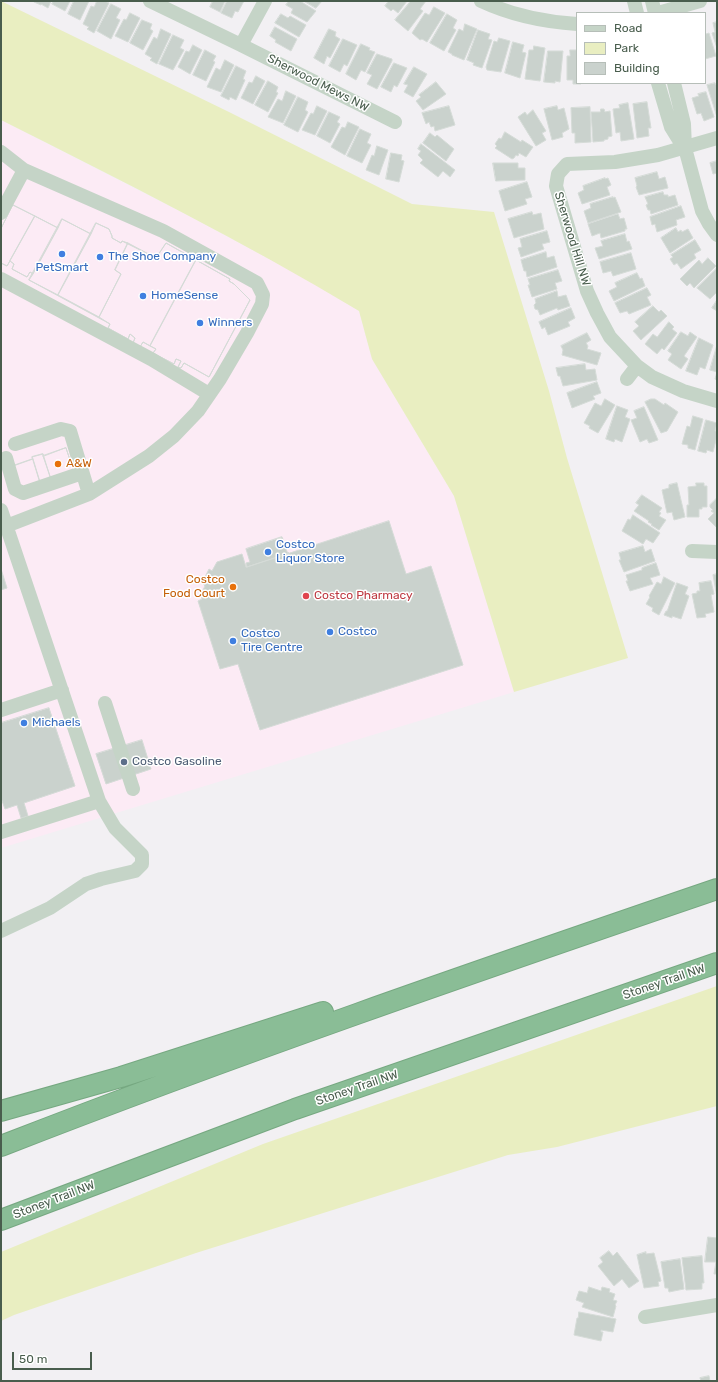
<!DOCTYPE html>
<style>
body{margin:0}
#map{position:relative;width:718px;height:1382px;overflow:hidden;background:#f2f0f3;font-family:Rubik,sans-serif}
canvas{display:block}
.frame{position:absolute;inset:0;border:2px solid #495d4d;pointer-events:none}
.legend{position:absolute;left:576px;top:12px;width:130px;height:72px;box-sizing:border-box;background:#fff;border:1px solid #b6beb8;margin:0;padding:5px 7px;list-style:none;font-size:12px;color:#495d4d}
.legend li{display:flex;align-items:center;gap:8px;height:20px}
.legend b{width:20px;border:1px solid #b6beb8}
.scale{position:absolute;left:12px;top:1352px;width:80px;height:18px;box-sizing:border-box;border:2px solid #495d4d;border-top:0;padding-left:5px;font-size:12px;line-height:14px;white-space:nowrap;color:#495d4d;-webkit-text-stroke:3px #fff;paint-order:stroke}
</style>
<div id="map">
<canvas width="718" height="1382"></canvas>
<div class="frame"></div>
<ul class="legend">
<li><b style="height:5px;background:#c5d4c7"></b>Road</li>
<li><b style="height:11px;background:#e9eec1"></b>Park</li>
<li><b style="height:11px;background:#cad2cd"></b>Building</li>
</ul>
<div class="scale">50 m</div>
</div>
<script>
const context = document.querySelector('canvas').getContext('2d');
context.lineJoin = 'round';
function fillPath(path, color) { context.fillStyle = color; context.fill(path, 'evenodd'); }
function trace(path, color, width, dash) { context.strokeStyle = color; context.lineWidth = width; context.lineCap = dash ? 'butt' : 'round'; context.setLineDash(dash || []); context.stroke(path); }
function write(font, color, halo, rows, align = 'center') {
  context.font = font + ' Rubik,sans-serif'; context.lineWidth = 3; context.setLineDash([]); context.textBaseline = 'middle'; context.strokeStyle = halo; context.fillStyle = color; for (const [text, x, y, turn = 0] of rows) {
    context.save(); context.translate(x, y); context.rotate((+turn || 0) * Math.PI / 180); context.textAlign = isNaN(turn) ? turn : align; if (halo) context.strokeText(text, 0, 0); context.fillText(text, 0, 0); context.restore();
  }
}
fillPath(new Path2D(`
 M1 120 187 215 299 275 359 311 372 359 454 496 514 692 1 848Z`), '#fcebf5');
fillPath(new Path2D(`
 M1 1 229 112 412 204 494 212 549 391 567 458 628 658 514 692 454 496 372 359 359 311C243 241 122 181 1 120Z
 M717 986V1106L557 1147 508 1155 196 1253 14 1315 1 1321V1252L263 1144Z`), '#e9eec1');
const building = new Path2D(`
 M34 1H51L48 8 41 4V5L34 2Z
 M54 1H70L65 11 52 4Z
 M74 1H89L80 20 68 14Z
 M97 1H105L109 3 94 33 87 29 89 27 83 24 91 6 94 7Z
 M213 1H225L220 12 210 7Z
 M227 1H244L238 12 235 11 232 18 221 13Z
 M289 1H300L316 11 307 22 291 13 293 9 286 5Z
 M304 1H322L316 8Z
 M389 1H407L398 13 393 9 391 11 385 6Z
 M411 1H426L420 9 423 11 408 31 395 20Z
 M111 4 121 9 116 18 120 20 111 39 97 31Z
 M434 7 445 13 427 42 422 39 420 40 412 33 425 13 429 15Z
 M130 13 140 18 128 42 115 36 124 19 126 20Z
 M281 14 288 18 290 16 306 25 299 37 275 23Z
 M447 14 457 20 453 28 456 30 444 51 430 43Z
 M142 20 152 24 150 29 153 31 143 50 130 43Z
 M717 22V48L712 33 715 32 713 23Z
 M465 24 477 29 464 60 452 55V54L448 52 459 29 463 31Z
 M275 27 297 39 291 51 275 42 276 40 270 36Z
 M161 29 171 34 157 64 150 60 152 58 145 54 154 37 157 39Z
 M329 29 336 32 335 36 340 39 330 58 327 56 324 64 314 58Z
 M478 30 490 34 488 39 492 40 482 68 473 65 474 63 467 60Z
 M705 32 706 34 709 33 716 56 705 59Z
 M173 35 184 40 180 48 184 50 173 70 159 64Z
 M499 38 510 41 501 72 487 70 486 67 494 41 497 42Z
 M343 39 357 45 347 66 344 64 340 72 329 66Z
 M513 42 524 45 522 52 526 53 520 78 505 73Z
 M361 44 370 48 369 50 375 52 365 72 361 70 356 80 346 74Z
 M193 45 202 50 190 74 178 67 186 51 189 52Z
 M534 46 545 48 540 81 525 79 529 50H533Z
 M205 50 216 56 213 61 215 62 206 81 193 75Z
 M570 50H577V83H581V84H573V80H567V56H570Z
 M548 51H563L560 82 555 81V83L544 82Z
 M377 54 392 59V61L377 89 367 84 372 75 367 73Z
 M225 60 234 65 221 92 207 87 216 68 220 70Z
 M394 63 407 68 397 87 394 85 391 92 381 87Z
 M236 66 246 71 243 79 245 80 236 100 230 97 229 100 221 96Z
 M414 67 427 74 413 97 404 92 408 85 404 84Z
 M256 76 265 81 253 104 241 98 249 82 252 83Z
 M268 81 278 87 276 92 278 93 268 112 255 105Z
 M436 82 446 94 423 110 416 101 421 97 419 95Z
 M715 83 716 85H717V117L707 85Z
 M286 91 296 96 283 123 268 117 278 99 282 101Z
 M706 92 714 117 704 121 701 113 697 114 692 98 699 96 698 94Z
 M298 97 308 102 305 110 308 112 298 132 284 125Z
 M647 102 651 128H648L649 136 637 138 633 104Z
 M628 103 634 139 621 141 620 132 616 133 613 109 620 108 619 105Z
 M317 106 327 111 315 135 302 130 311 113 313 114Z
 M449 106 455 125 435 131 434 126 431 127 429 122 426 124 422 113Z
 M557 106 558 110 564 108 569 129 562 133 563 137 552 140 544 109Z
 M590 107 591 142 575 143V133H572L571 108Z
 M601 109H604L605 112 610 111 612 136 608 137V139L604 140V141L593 142 591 112H600Z
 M533 110 546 131 542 133 546 140 536 146 518 117 525 112 527 115Z
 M329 112 340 117 337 122 340 124 330 143 317 136Z
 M348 122 359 127 345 155 331 147 342 127 345 128Z
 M360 129 371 134 367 143 371 145 362 163 347 156Z
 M505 132 521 142 522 140 533 147 526 157 519 153 518 156 516 155 514 158 512 159 495 148 497 146 495 144 499 138 501 139Z
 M430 133 435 137 437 135 454 149 446 161 423 143Z
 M421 144 455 170 450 177 443 171 438 177 420 163 423 160 418 155 421 151 418 149Z
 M377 146 388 150 379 175 366 170 372 155 374 156Z
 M391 153 402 155 401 160 404 161 399 182 386 179Z
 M717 161V173L713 174 710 163Z
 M493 163H518V168H525V180L496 181Z
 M657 172 659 179 665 177 668 188 639 195 636 187 637 186 635 178Z
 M605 178V179L608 178 611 185 607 187 610 195 582 204 578 193 584 190 583 186Z
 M527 182 532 197 525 199 527 204 505 211 499 191Z
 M663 192 664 195H668V197L675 195 678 205 651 214 650 210H648L646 205 648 204 645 197Z
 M613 197V198L615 197 621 212 588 223 584 211 591 208 590 204Z
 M13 205 58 228 62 219 91 234 96 223 109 229 112 236V238L121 243 122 241 156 258 166 243 230 279 229 281 234 284 250 300 209 377 184 363 181 368 178 367 181 361 176 359 174 364 153 353 156 349 143 342 140 347 133 343 135 338 130 334 128 339 108 328 110 324 29 280 33 274 30 272 27 277 12 269 14 264 10 261 7 266 1 263V229Z
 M13 205 35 216 7 266 1 263V229Z
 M681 206 685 217 676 220 677 225 657 232 655 224 652 225 650 217Z
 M532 212 533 215 541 213 544 229 514 238 508 219Z
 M618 214 620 219 624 218 627 229H625V231L601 238 600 233 592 236 588 224Z
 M35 216 58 228 33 274 30 272 27 277 12 269 14 264 10 261Z
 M62 219 91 234 58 295 29 280Z
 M96 223 109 229 112 236V238L121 243 122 241 128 243 115 270 121 274 99 317 58 295Z
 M676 228 678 232 681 230 682 232 688 229 693 238 670 253 661 238Z
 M547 231 550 242 542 244 544 249 521 257 518 248 522 247 520 239Z
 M625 234 627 242 629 241 632 249 599 259 595 248 603 246 601 241Z
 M695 240 701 250 694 254 696 258 681 269 677 263 674 265 670 259 673 257 671 255Z
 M128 243 156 258 166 243 196 260 150 346 143 342 140 347 133 343 135 338 130 334 128 339 108 328 110 324 99 317 121 274 115 270Z
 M546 252 547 258 554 256 557 267 527 277 526 271H524L521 260Z
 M631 253 636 269 613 276 611 271 603 273 600 262Z
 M708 258 716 266 694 288 690 283 687 286 680 279 699 260 702 264Z
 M196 260 230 279 229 281 234 284 250 300 209 377 184 363 181 368 178 367 181 361 176 359 174 364 153 353 156 349 150 346Z
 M717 268V292L710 299 697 288Z
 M558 270 562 281 555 283 557 289 532 297 528 285H530L528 279Z
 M637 273 640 279 642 278 645 286 614 301 609 291 617 287 615 283Z
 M647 288 651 295 647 297 651 305 629 314 627 311 620 313 615 303Z
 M557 291 558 297 566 295 570 306 558 310 557 308 540 315 538 310 535 309 534 305 536 303 535 299Z
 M717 300V311L712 308Z
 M653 306 659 312 661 310 667 316 641 340 633 331 639 326 635 322Z
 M571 308 575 318 568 322 570 326 548 335 545 327 542 329 539 322Z
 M669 322 674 327 672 329 677 333 664 350 662 348 657 354 645 344 653 334 657 337Z
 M681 332 688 336 690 332 697 337 684 356 688 359 681 369 668 360 672 354 668 351Z
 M587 333 591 340 586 343 588 346 587 349 601 353 597 365 562 355 563 350 561 346Z
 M699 338 713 345 705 369 700 367 697 375 686 371Z
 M717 345V380L715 379 717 372 710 370Z
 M585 364 586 370 595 369 597 380 563 386 560 376H558L556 368Z
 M597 382 601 393 593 396 595 399 572 408 567 393Z
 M605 399 615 405 598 433 589 428 590 426 584 423 595 403 601 406Z
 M651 399H655L664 405 665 403 678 412 667 431 661 433 645 402Z
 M617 406 628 410 625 417 630 419 622 442 615 439 614 442 606 439Z
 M644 407 658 440 649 443 647 439 640 442 631 420 637 418 634 411Z
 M693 416 703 419 695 450 688 448V445L682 444 687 426 690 427Z
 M706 420 717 423 715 431H717V436L713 452 707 450 706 453 698 451Z
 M66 448 74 472 20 488 13 466 33 459 32 457 43 454V456Z
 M66 448 74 472 51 479 43 456Z
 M43 454 51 480 40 483 32 457Z
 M33 459 40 482 20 488 13 466Z
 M677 483 685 517 674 520 672 512 667 513 662 490 669 488V485Z
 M696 483H704V486H707V507H702V509H699V517H687V505H689L688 487 696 486Z
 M642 495 662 508 659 512 661 513 659 516 666 520 659 530 651 525 652 524 648 522 649 521 634 511 639 505 636 503Z
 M717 498V526L716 527 708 519 714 513 711 511 713 510 710 507V505Z
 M633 515 660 533 653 543 646 539 643 544 622 531 628 519 630 520Z
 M389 521 406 574 431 566 463 665 260 730 238 664 220 669 198 601 202 599 201 594 205 586 202 583 209 569 212 571 217 562 242 554 246 567Z
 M282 537 287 548H286L287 552 289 553 247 567 246 563 250 562 246 549Z
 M643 546 645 552 651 549 655 561 624 572 619 560H621L619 553Z
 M656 563 660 575 650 578 653 584 630 591 626 581H628L626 575 642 570V568Z
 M1 569 7 588 1 590Z
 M717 574V597L713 575Z
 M664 577 675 583 659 615 652 611 653 608 646 604 650 597 649 596 657 582 661 584Z
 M711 581 714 594 711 595 714 612 705 614 706 617 697 618 692 594 697 593V591H700L699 583Z
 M677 583 688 587 685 594 689 596 681 619 672 616V618L664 615 666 611H667Z
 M49 708 75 786 24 803 28 816 21 818 17 805 5 809 1 798V723Z
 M142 740 151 769 106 784 96 754Z
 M708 1237 717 1238V1274H714L716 1262H705Z
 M609 1251 613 1256 617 1252 639 1281 629 1288 622 1279 614 1286 598 1266 603 1262 600 1258Z
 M646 1252V1254L654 1253 661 1281 658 1282 659 1286 644 1288 637 1255Z
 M702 1256 704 1283H702V1289L686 1290 682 1258Z
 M680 1259 684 1289 669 1292 668 1288H665L661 1262Z
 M589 1287 601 1291 602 1287 610 1289 609 1292 615 1294 613 1300 617 1301 615 1305 616 1306 613 1317 582 1307 584 1303 576 1300 579 1291 587 1293Z
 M579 1312 616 1319 613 1332 601 1330V1332H603L601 1341 574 1335 577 1318H578Z
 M709 1376 710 1381H716H701L700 1378Z`);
fillPath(building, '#cad2cd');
trace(building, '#d5dbd7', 1);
const highway = new Path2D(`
 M1 1111 121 1077 323 1012
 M1 1146C237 1054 477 971 717 889
 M1 1220 295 1109 717 963`);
trace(highway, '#76a881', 22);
trace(new Path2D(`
 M150 1 241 45 265 1
 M481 1C511 15 544 22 577 24
 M634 1 637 13
 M652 1 655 13
 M658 13 700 1
 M241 45 395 122
 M658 83 671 127 684 148
 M674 83 684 124 685 148 702 211 709 224 717 235
 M717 138 658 155 615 162 567 164 558 174 556 186 587 291 597 313 610 337 637 366 652 377 683 391 717 401
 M1 152 24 170 163 231 257 283 263 295 262 304 247 333 220 379 198 411 174 436 149 456 89 494 1 528
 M1 213 24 170
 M1 279 151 359 209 394
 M627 379 637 366
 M15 444 61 429 70 431 89 494
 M6 458 15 489 23 493 82 473
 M1 510 99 801 115 828 142 855V864L135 871 101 879 86 884 50 908 1 931
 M692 551 717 552
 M105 703 133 789
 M1 710 62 690
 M1 832 99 801
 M645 1317 717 1305`), '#c5d4c7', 14);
trace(highway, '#8abd96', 20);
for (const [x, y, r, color] of [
 [62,254,4,"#3f7fe0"],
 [100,257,4,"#3f7fe0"],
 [143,296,4,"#3f7fe0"],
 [200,323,4,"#3f7fe0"],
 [58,464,4,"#e8710a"],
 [268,552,4,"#3f7fe0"],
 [233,587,4,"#e8710a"],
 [306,596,4,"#e0444e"],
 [330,632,4,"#3f7fe0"],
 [233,641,4,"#3f7fe0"],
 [24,723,4,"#3f7fe0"],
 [124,762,4,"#5c6f8a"]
]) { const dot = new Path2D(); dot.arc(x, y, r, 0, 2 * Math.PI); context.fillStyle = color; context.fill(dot); trace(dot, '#fff', 1.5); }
write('12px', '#495d4d', '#fff', [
 ["Sherwood Mews NW",318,83,27],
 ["Sherwood Hill NW",572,239,73],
 ["Stoney Trail NW",664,982,-19],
 ["Stoney Trail NW",357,1088,-19],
 ["Stoney Trail NW",54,1200,-21]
]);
write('12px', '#366cbe', '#fff', [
 ["The Shoe Company",108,257],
 ["PetSmart",62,268,"center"],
 ["HomeSense",151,296],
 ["Winners",208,323],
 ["Costco",276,545],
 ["Liquor Store",276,559],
 ["Costco",338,632],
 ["Costco",241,634],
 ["Tire Centre",241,648],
 ["Michaels",32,723]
], 'left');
write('12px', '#c56008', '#fff', [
 ["A&W",66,464],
 ["Costco",225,580,"right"],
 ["Food Court",225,594,"right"]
], 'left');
write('12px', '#be3a42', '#fff', [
 ["Costco Pharmacy",314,596]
], 'left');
write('12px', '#4e5e75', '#fff', [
 ["Costco Gasoline",132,762]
], 'left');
</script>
